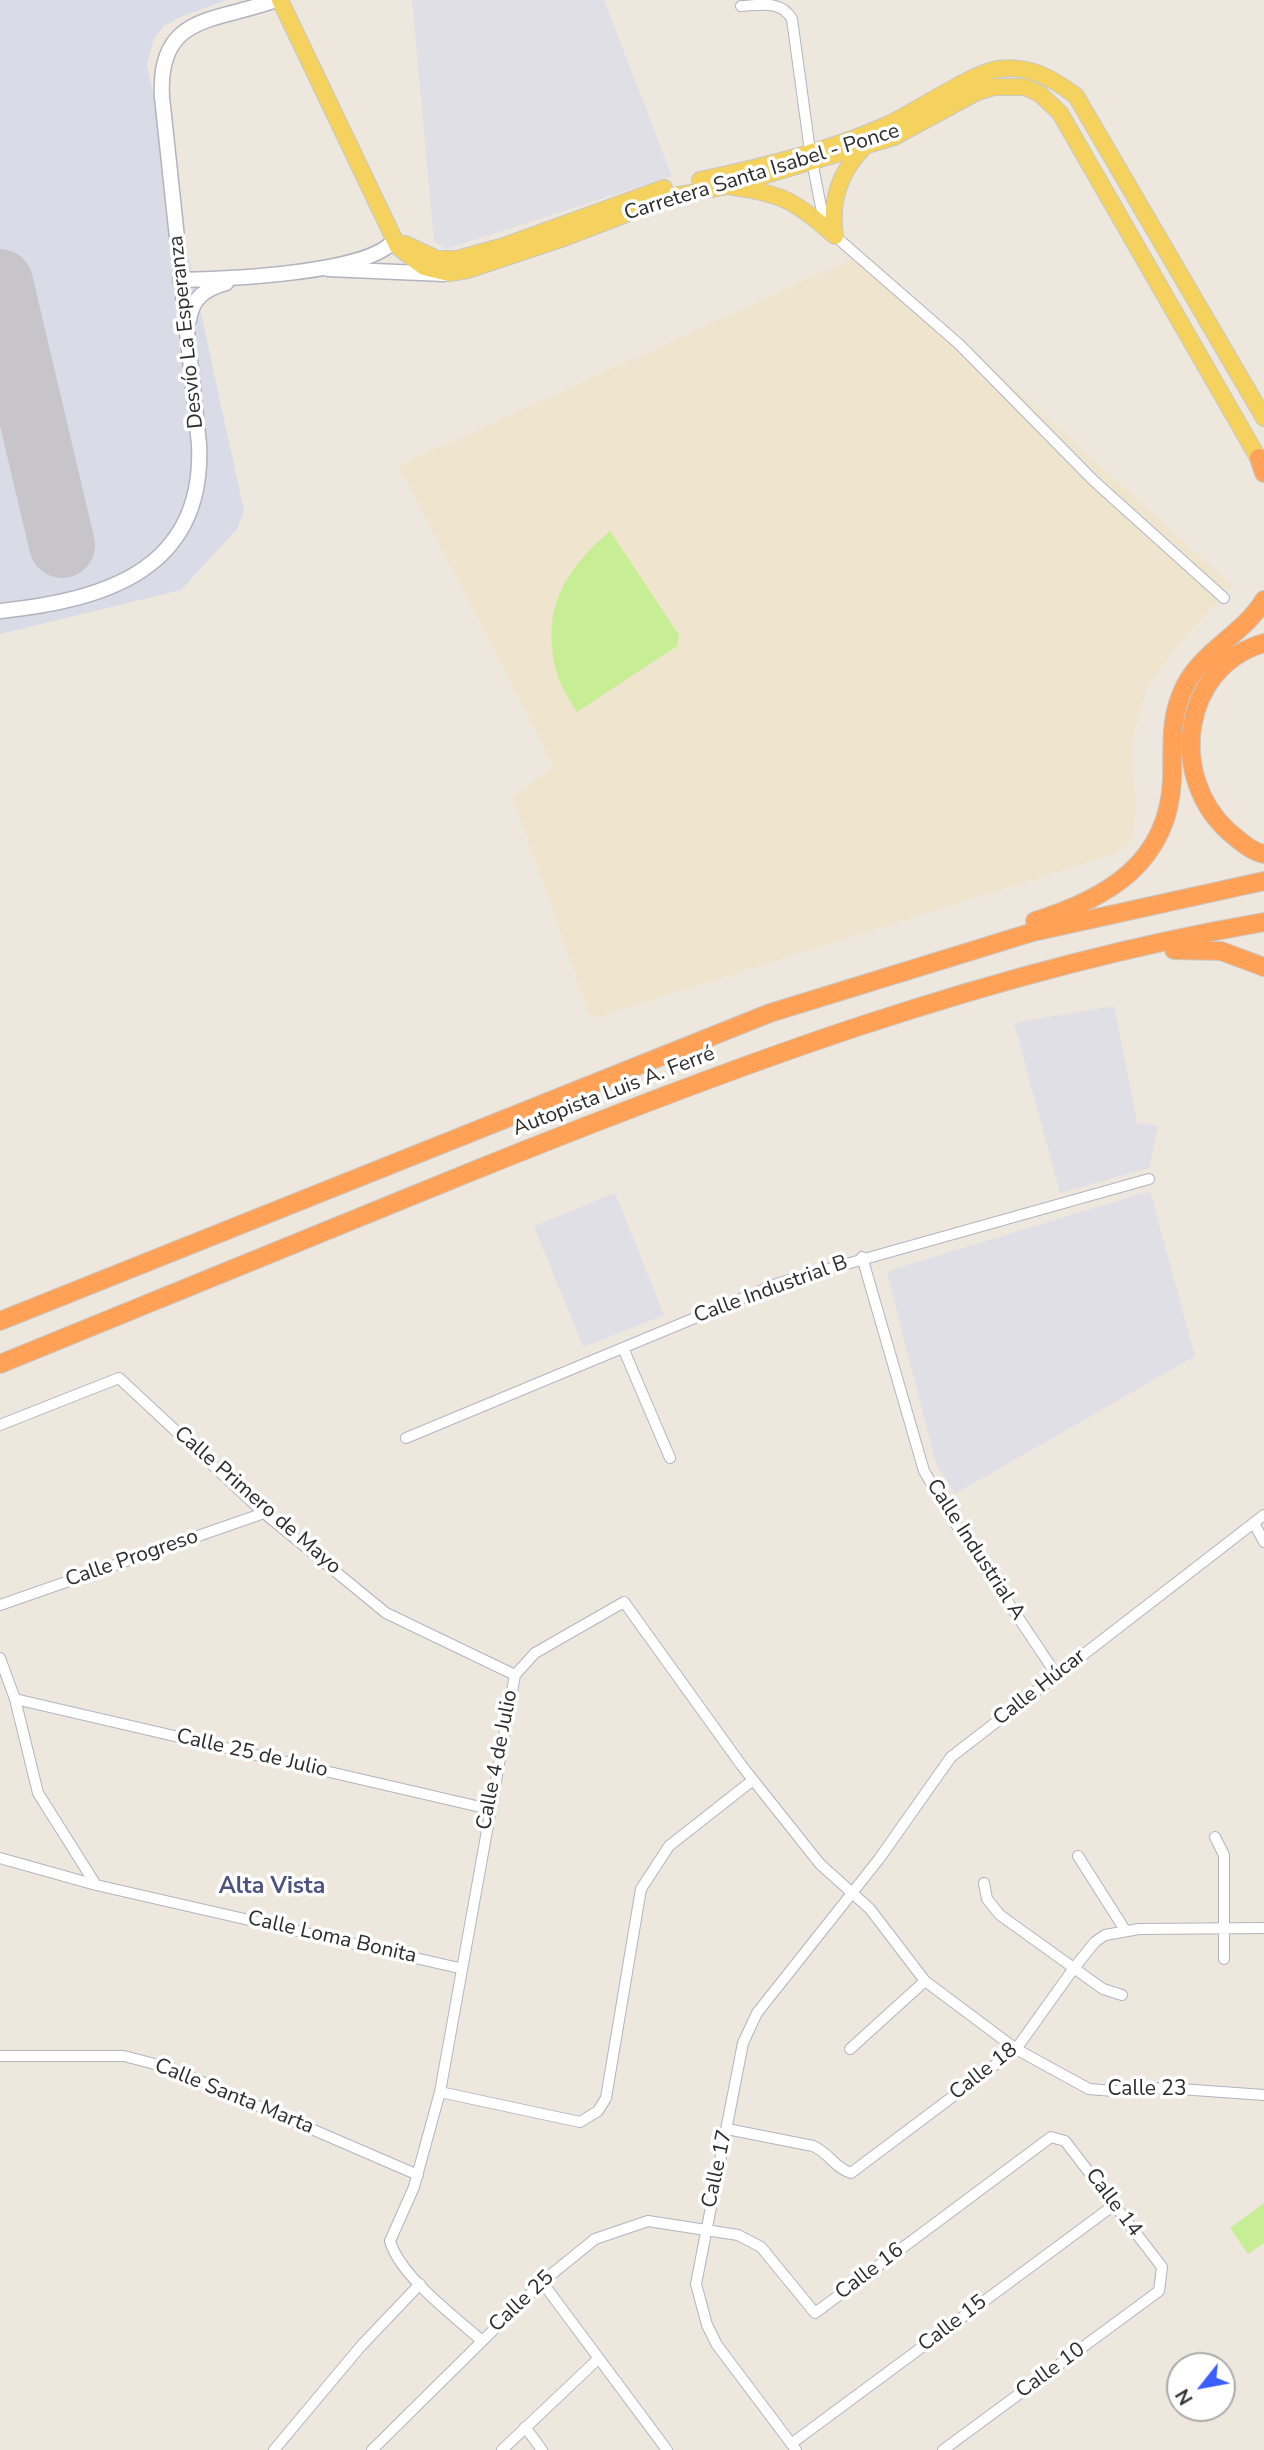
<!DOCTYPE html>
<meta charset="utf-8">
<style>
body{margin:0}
#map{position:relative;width:1264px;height:2450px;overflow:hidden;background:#eee7de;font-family:"Nunito Sans",sans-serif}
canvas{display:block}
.north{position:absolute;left:1166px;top:2352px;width:70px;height:70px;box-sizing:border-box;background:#fff;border:2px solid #ababab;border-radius:50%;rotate:239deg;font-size:19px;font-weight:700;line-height:28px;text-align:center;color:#2c2c2c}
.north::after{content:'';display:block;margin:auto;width:24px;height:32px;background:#3b5efe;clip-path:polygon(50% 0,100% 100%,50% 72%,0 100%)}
</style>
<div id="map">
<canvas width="1264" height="2450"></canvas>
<div class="north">N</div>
</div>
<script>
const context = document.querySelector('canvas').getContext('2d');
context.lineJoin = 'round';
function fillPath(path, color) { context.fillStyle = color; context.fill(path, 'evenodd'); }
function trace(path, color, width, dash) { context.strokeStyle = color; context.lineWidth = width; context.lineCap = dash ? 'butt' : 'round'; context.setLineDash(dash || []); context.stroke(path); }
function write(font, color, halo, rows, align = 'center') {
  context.font = font + ' "Nunito Sans",sans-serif'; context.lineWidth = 7; context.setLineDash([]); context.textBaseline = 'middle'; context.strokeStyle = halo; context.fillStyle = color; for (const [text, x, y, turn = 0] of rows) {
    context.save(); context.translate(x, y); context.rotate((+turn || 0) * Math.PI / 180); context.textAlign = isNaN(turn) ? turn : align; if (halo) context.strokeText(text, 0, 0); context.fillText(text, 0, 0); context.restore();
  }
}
fillPath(new Path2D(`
 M412 0H604L672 176 446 249 434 242Z
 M1114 1006 1137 1123 1158 1126 1149 1168 1060 1193 1014 1023Z
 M1150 1191 1195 1356 955 1494 936 1464 887 1273 894 1269Z
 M615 1193 664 1315 583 1347 534 1226Z`), '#e1dfe6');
fillPath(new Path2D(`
 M865 253 1233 586 1175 648 1147 688 1131 744 1136 808 1132 841 1114 854 591 1019 513 798 553 765 399 466Z`), '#efe5ce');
fillPath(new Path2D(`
 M0 0H226L178 18 163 27 153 41 147 65 244 511 237 529 181 590 0 634Z`), '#d9dce7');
fillPath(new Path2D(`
 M610 531 679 635 677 646 577 712C570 700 560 687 557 673 540 610 564 571 610 531Z
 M1264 2203V2243L1248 2254 1230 2228Z`), '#c7ed95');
trace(new Path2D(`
 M0 282 62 545`), '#c7c5ca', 66);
const street = new Path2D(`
 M741 6C761 5 781 0 792 19L810 151 821 207 835 236 960 345 1094 481 1224 598
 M862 1257 924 1471 951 1517 1056 1674
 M623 1348 670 1458
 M0 1425 119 1378 264 1513 386 1613 515 1675
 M406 1438 779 1283 1149 1179
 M1254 1523 1264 1542
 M0 1605 264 1513
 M0 1658 15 1699 38 1793 96 1885
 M15 1699 489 1809
 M1215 1837 1224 1855V1959
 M1078 1856 1125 1930
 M0 1858 96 1885 459 1968
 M984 1883 987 1899 1000 1915 1103 1989 1122 1995
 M850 2049 925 1981
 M0 2056H124L170 2068 418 2175
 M440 2092 580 2122 598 2111 606 2098 641 1889 669 1846 753 1780
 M727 2129 813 2146C828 2152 836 2169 851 2173L1016 2049 1074 1968 1095 1942 1105 1935 1139 1929 1264 1928
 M542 2282 667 2450
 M481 2340C454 2316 400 2276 390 2241L414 2187 440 2092 515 1675 535 1653 624 1602 742 1766 820 1864 870 1909 925 1981 1016 2049 1089 2089 1113 2091 1166 2088 1264 2095
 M525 2427 542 2450
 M791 2444 1114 2205
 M274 2450 361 2346 420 2284
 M372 2450 542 2282 595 2239 648 2221 738 2235 761 2247 815 2313 1051 2137 1065 2141 1162 2267 1159 2291 943 2450
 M502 2450 598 2359
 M796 2450 717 2345 707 2325 696 2284 743 2043 757 2013 879 1859 951 1757 1264 1515`);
const secondary = new Path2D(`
 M328 269 444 274
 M180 280C222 279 370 274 394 240
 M189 320C192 298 205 289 226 283
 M0 611C105 600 205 570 199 444L162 97C157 13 217 22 276 0`);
const primary = new Path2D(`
 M280 0 398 247 424 267 449 273 468 270 561 239 673 196 728 186 894 137 977 92 994 87H1025L1040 94 1060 113 1264 468
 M700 180C758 168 834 149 889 124 916 111 973 73 998 69 1030 65 1052 78 1076 96L1264 418
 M733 187C786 194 796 203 835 236
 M835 236C830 201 839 173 864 147
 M405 244 437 259H457L504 246 664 188`);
const highway = new Path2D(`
 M1259 458 1264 473
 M1264 643C1181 667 1168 776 1228 831 1239 840 1250 851 1264 854
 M1035 921C1106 899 1169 863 1172 779 1173 746 1169 717 1185 686 1203 650 1244 634 1264 600
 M1174 950 1221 951 1264 967
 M0 1321 770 1013 1033 932 1264 881
 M0 1364C156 1300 312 1236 468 1173 726 1069 989 969 1264 922`);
trace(street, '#b2b4c0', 12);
trace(secondary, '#b2b4c0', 17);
trace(primary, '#c8c8c8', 18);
trace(highway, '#c8c8c8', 20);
trace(street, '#fff', 10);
trace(secondary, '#fff', 14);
trace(primary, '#f4d25d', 16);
trace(highway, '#ffa258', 18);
write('21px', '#2c2c2c', '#fff', [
 ["Carretera Santa Isabel - Ponce",762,173,-17],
 ["Desvío La Esperanza",187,332,-96],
 ["Autopista Luis A. Ferré",614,1092,-21],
 ["Calle Industrial B",771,1290,-20],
 ["Calle Primero de Mayo",257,1501,41],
 ["Calle Industrial A",975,1550,57],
 ["Calle Progreso",132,1559,-19],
 ["Calle Húcar",1040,1688,-38],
 ["Calle 25 de Julio",252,1754,13],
 ["Calle 4 de Julio",498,1760,-79],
 ["Calle Loma Bonita",332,1938,13],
 ["Calle 18",984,2072,-38],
 ["Calle 23",1147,2090],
 ["Calle Santa Marta",234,2097,22],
 ["Calle 17",718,2169,-78],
 ["Calle 14",1113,2203,53],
 ["Calle 16",870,2272,-37],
 ["Calle 25",522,2302,-43],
 ["Calle 15",953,2324,-37],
 ["Calle 10",1051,2371,-36]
]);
write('bold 23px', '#4b537e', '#fff', [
 ["Alta Vista",272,1887]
]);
</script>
